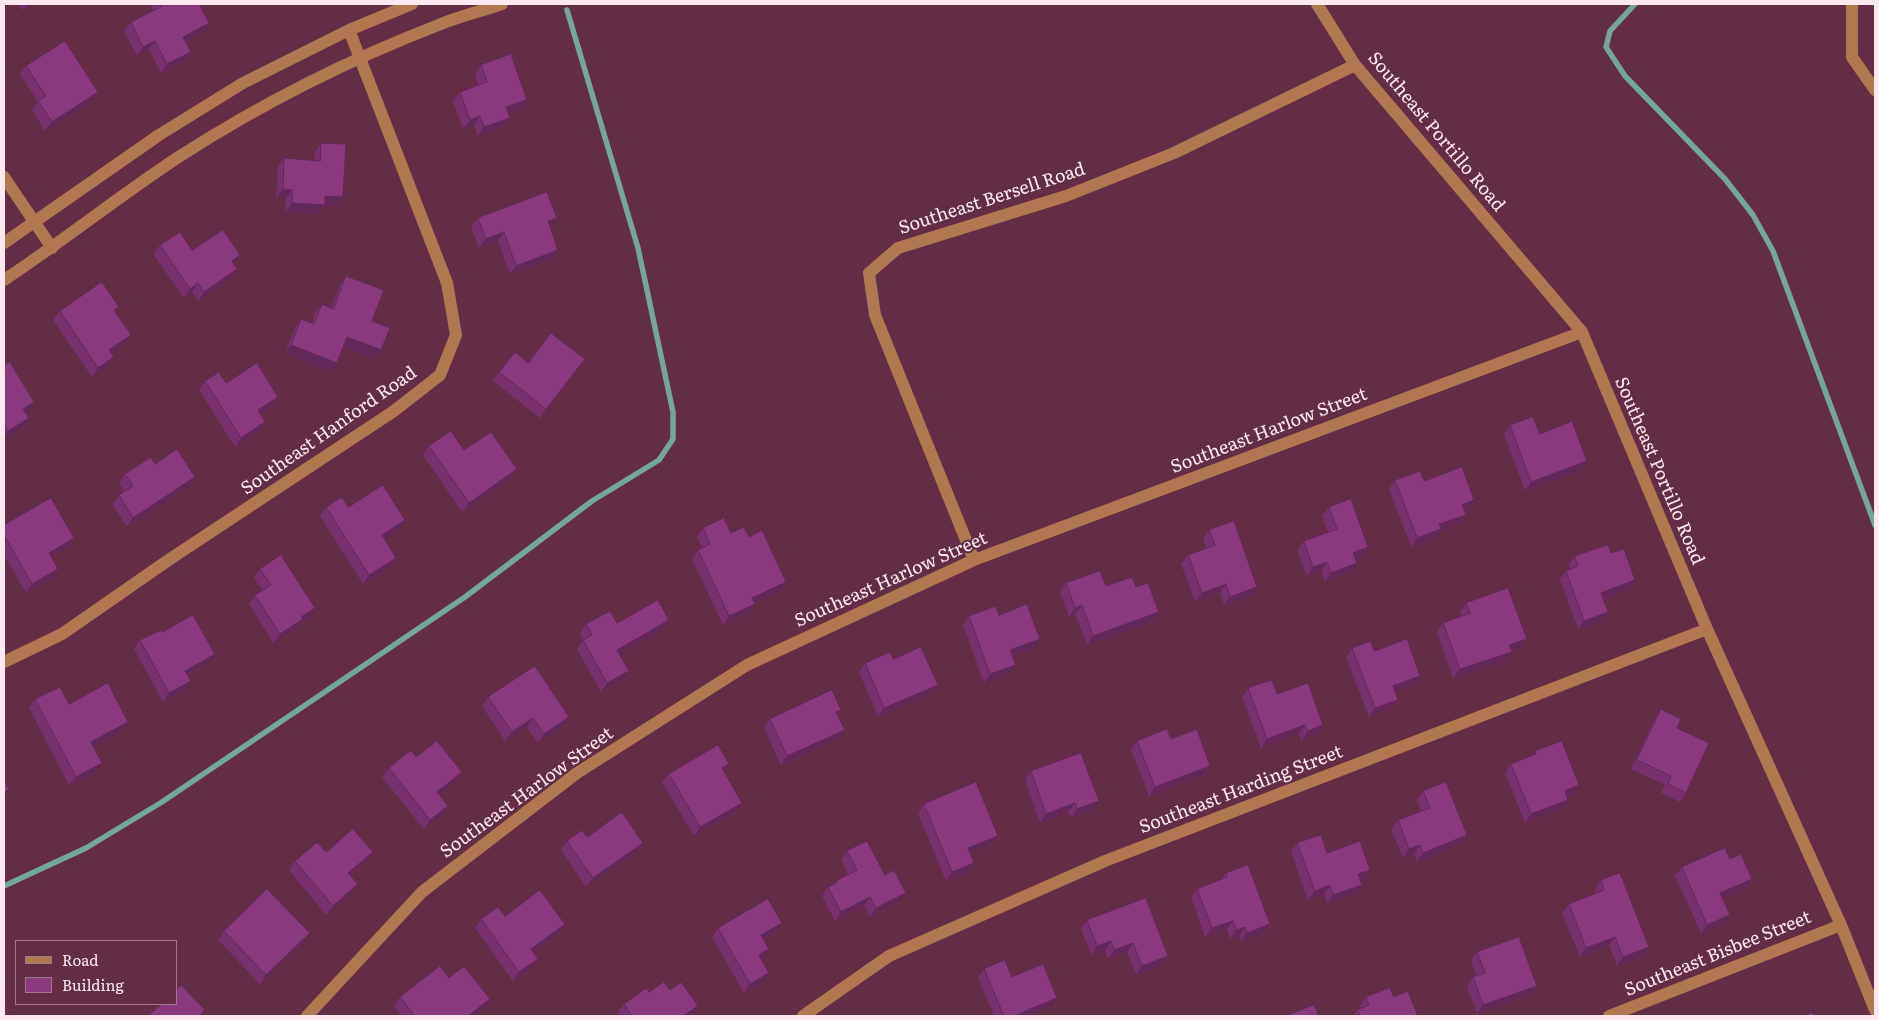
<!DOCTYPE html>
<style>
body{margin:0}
#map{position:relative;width:1879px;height:1020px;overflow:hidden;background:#632d45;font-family:Literata,serif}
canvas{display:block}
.frame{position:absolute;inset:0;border:5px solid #fde8ef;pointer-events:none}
.legend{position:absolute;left:15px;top:940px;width:162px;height:65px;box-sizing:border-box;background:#632d45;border:1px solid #a17889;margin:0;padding:6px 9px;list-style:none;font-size:15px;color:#fde8ef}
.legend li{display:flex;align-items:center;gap:10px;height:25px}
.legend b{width:25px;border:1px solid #a17889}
</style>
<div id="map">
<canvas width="1879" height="1020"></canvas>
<div class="frame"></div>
<ul class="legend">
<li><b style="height:6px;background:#b17750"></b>Road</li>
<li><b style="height:14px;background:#8b397d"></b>Building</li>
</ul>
</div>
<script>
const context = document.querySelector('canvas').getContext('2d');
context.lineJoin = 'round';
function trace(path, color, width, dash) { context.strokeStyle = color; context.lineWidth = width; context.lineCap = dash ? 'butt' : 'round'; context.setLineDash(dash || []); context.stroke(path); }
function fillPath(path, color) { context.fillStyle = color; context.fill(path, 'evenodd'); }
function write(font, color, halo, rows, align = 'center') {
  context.font = font + ' Literata,serif'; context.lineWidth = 4; context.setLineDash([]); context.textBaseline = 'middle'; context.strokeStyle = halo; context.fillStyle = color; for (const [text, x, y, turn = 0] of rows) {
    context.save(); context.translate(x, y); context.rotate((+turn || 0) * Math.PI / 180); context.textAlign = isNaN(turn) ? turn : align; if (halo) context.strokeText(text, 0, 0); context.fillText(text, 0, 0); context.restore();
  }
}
trace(new Path2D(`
 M1635 4 1610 31 1606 47 1625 76 1725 179 1753 215 1773 251 1875 525
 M4 886 86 848 162 802 465 597 592 501 659 460 673 439V412L638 248 567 10`), '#74a69b', 5.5);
trace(new Path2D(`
 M1317 4 1355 65 1582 332 1707 629 1841 925 1875 1010
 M1852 4V57L1875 90
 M4 177 52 248
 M4 243 159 135 243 83 349 30 412 4
 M4 280C63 241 118 197 177 158 259 105 350 59 441 24 460 16 482 11 502 4
 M974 560 875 315 869 273 898 248 1066 196 1174 153 1355 65
 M4 662 62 634 170 559 394 411 440 375 456 335 447 283 349 30
 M307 1016 422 892 577 773 747 665 974 560 1582 332
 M803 1016 889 956 1105 861 1707 629
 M1609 1016 1841 925`), '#b17750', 12);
fillPath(new Path2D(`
 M18 4H33L23 10Z
 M150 4H199L203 32 185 42 184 61 161 73 149 49 137 56 124 31 131 22 153 10Z
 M481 65 527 100 521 109 508 113 510 118 504 127 478 136 474 125 463 129 453 101 460 92 478 85 475 74Z
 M26 66 92 101 45 131 32 110 38 102 20 74Z
 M321 143 343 197 337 206 325 205 319 214 285 212 286 198H276L278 167 284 158 315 160V152Z
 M478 218 550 227 558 250 552 259 510 274 498 241 479 248 471 227Z
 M160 245 192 250 231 278 198 301 192 292 184 298 153 254Z
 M346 276 372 321 375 359 343 347 337 363 331 372 285 353 295 328 301 319 312 323 315 313 322 304 331 308 340 285Z
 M60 311 115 312 131 335 125 344 111 353 108 366 92 377 53 320Z
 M528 363 579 368 540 418 493 381 499 372Z
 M4 366 28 411 25 413 23 427 4 439Z
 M205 381 226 383 272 406 260 414 265 422 259 431 235 447 199 390Z
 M1510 425 1540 434 1581 470 1525 491 1504 434Z
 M429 446 464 450 517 469 511 478 462 512 423 455Z
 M155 464 189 486 127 527 112 504 119 495 124 491 119 483 125 474Z
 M1395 480 1424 481 1468 509 1464 510 1466 515 1460 523 1440 531 1435 538 1411 547 1389 489Z
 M326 507H348L405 520 399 529 384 539 390 567 363 584 320 516Z
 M1329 507 1368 547 1362 556 1355 558 1351 572 1325 582 1321 571 1307 576 1297 550 1304 541 1328 532 1322 516Z
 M4 525 74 538 68 547 51 557 58 569 52 578 26 593 4 555Z
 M703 528 749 537 780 591 754 603 755 604 749 613 723 625 692 559 698 550 702 548 697 537Z
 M1209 530 1257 587 1251 596 1224 605 1220 593 1195 602 1181 564 1188 555 1206 548 1203 539Z
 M1611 553 1629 589 1604 599 1602 621 1578 629 1560 579 1566 571 1570 569 1569 565 1575 556Z
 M260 569 309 617 301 622 297 628 273 643 249 604 255 595 262 590 254 578Z
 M1066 583 1106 586 1159 612 1153 621 1087 645 1075 614 1069 617 1060 592Z
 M1466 603 1521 648 1511 651 1512 652 1505 661 1453 678 1437 632 1443 623 1462 616 1460 612Z
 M999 615 1034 648 1012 656 1009 674 984 683 963 625 969 616Z
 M617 623 663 629 619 654 622 680 601 692 577 649 583 640 580 633 586 624Z
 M162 632 208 663 187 675 191 681 185 690 163 702 134 649 140 640Z
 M1352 648 1374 651 1414 685 1395 692 1398 700 1392 708 1369 717 1346 657Z
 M893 659 938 685 931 694 878 717 859 672 865 663Z
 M1248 688 1323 725 1317 734 1301 740 1299 733 1261 748 1242 697Z
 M488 697 569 717 563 726 538 743 527 727 505 741 482 706Z
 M35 699 69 704 122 731 93 746 95 772 69 785 29 708Z
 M1661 709 1677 728 1686 793 1680 802 1661 793 1665 785 1631 769 1655 718Z
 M838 715V739L781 765 764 728 770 719Z
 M1171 739 1210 766 1204 775 1149 796 1131 749 1137 741Z
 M1535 751 1579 785 1573 794 1567 797 1568 800 1562 808 1525 823 1505 773 1511 764 1532 756Z
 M416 757 462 772 456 781 439 794 448 806 442 815 424 829 382 777 389 768Z
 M1031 771 1092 810 1071 818 1068 812 1040 823 1025 780Z
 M724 772 742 803 736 812 694 836 662 782 669 774Z
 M1423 791 1467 835 1461 844 1417 862 1414 854 1403 858 1391 829 1398 820 1421 811 1417 800Z
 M924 804 998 836 991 844 970 853 968 872 946 881 918 813Z
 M587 837 637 851 586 887 561 850 567 841Z
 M1297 843 1327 853 1364 879 1360 880 1356 894 1327 904 1324 894 1308 900 1291 852Z
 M847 851 899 902 870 917 864 906 835 921 822 896 828 887 832 885 836 881 848 874 841 860Z
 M326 852 366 861 350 875 352 893 326 915 289 870 295 861Z
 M1730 859 1752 879 1746 888 1723 898 1724 923 1701 933 1675 876 1682 867Z
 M1226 873 1270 924 1264 933 1241 941 1239 936 1230 939 1227 929 1205 937 1191 897 1197 889 1221 880Z
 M1601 880 1649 947 1643 956 1617 966 1609 945 1580 957 1562 913 1569 904 1596 893 1595 889Z
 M505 916 559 933 533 952 532 968 513 981 475 928 481 919Z
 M1087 920 1168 956 1162 965 1136 975 1127 952 1108 959 1105 950 1091 955 1081 929Z
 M782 923 776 932 763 939 769 949 761 959 763 982 744 993 712 937 718 928Z
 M224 931 304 941 260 984 218 940Z
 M1477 952 1537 986 1530 995 1477 1014 1467 986 1473 977 1476 976 1471 961Z
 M984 969 1012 977 1051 1006 1028 1016H994L978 977Z
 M449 978 484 1008 474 1016H402L394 1006 400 997Z
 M670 990 698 1006 692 1015 689 1016H620L617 1013 624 1004 649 992Z
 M1366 997H1394L1418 1016H1353L1357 1010 1361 1009 1360 1006Z`), '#78316c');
fillPath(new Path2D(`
 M4 4H9L4 7Z
 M27 4H33L23 10Z
 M209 23 203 32 177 46 183 37Z
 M155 41 149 49 137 56 143 47Z
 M191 52 184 61 161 73 167 64Z
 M98 92 92 101 45 131 52 122Z
 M527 100 521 109 500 116 506 107Z
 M480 116 474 125 463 129 470 120Z
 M510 118 504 127 478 136 484 127Z
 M283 189 292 190 286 198H276Z
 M325 196 343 197 337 206 324 205H325L319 214 285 212 292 203Z
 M557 218 550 227 548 221Z
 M504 232 498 241 479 248 486 239Z
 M558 250 552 259 510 274 516 266Z
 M240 255 234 264 232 261Z
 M237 269 231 278 198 301 204 292Z
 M198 283 192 292 184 298 190 289Z
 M131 335 125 344 103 359 109 350Z
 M347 337 381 350 375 359 341 346Z
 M291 345 337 363 331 372 285 353Z
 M114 357 108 366 92 377 98 368Z
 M585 359 579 368 540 418 546 409Z
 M278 397 272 406 252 419 258 410Z
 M34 402 28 411 17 418 23 409Z
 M29 418 23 427 4 439V437L8 431Z
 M265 422 259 431 235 447 241 438Z
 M1587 461 1581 470 1525 491 1531 482Z
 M517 469 511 478 462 512 469 503Z
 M195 477 189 486 127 527 133 518Z
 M1474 500 1468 509 1456 514 1462 505Z
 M1466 515 1460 523 1440 531 1435 538 1411 547 1417 538 1439 524Z
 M405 520 399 529 376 544 382 535Z
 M74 538 68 547 43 562 49 553Z
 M1368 547 1362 556 1347 561 1353 553Z
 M396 558 390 567 363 584 369 575Z
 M1327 562 1321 571 1307 576 1313 567Z
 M1357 563 1351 572 1325 582 1331 573Z
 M58 569 52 578 26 593 32 584Z
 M1635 580 1629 589 1595 602 1601 593Z
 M786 582 780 591 746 607 752 598Z
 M1226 584 1220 593 1195 602 1202 593Z
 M1257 587 1251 596 1224 605 1230 597Z
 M755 604 749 613 723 625 729 616Z
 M1082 605 1075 614 1069 617 1075 608Z
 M315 608 309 617 301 622 297 628 273 643 280 634 301 617Z
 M1159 612 1153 621 1087 645 1093 636Z
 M1608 612 1602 621 1578 629 1584 621Z
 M669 620 663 629 611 659 617 650Z
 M1040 639 1034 648 1004 659 1010 650Z
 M1527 639 1521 648 1503 654 1509 645Z
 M1512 652 1505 661 1453 678 1460 669Z
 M215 654 208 663 179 679 185 671Z
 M1016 665 1009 674 984 683 990 674Z
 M629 671 622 680 601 692 607 683Z
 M1420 676 1414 685 1387 695 1393 686Z
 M191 681 185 690 163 702 169 693Z
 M938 685 931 694 878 717 884 708Z
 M1398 700 1392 708 1369 717 1375 708Z
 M569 717 563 726 538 743 544 734Z
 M533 718 527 727 505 741 512 732Z
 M128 722 122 731 84 751 91 742Z
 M1305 725 1299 733 1261 748 1267 739Z
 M1323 725 1317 734 1301 740 1308 731Z
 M845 730 838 739 781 765 787 756Z
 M102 763 95 772 69 785 76 777Z
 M729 764 723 773 722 768Z
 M1210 766 1204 775 1149 796 1155 787Z
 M462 772 456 781 431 801 437 792Z
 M1579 785 1573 794 1558 800 1565 791Z
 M9 790 4 797V792Z
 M1568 800 1562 808 1525 823 1531 814Z
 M1099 801 1092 810 1071 818 1077 809Z
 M742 803 736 812 694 836 700 827Z
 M1075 803 1068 812 1040 823 1046 814Z
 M448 806 442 815 424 829 430 820Z
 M1467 835 1461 844 1417 862 1423 853Z
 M998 836 991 844 961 857 968 848Z
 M643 843 637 851 586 887 593 878Z
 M1420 845 1414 854 1403 858 1409 849Z
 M373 852 366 861 342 881 348 873Z
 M974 863 968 872 946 881 952 872Z
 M1370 870 1364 879 1352 883 1358 874Z
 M1752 879 1746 888 1714 902 1720 893Z
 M358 884 352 893 326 915 333 906Z
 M1330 885 1324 894 1308 900 1315 891Z
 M1362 885 1356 894 1327 904 1333 895Z
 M906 893 899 902 870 917 876 908Z
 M870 897 864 906 835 921 841 912Z
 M1730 915 1724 923 1701 933 1707 925Z
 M1233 921 1227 929 1205 937 1212 928Z
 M782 923 776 932 754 944 761 935Z
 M565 924 559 933 525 958 531 949Z
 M1270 924 1264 933 1241 941 1247 933Z
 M1245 927 1239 936 1230 939 1236 930Z
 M310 933 304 941 260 984 266 975Z
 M1615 937 1609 945 1580 957 1586 948Z
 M1111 941 1105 950 1091 955 1097 946Z
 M1133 943 1127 952 1108 959 1114 950Z
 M1649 947 1643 956 1617 966 1623 957Z
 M769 949 763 958 753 964 759 955Z
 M1168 956 1162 965 1136 975 1142 966Z
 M538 959 532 968 513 981 519 972Z
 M769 973 763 982 744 993 750 984Z
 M1537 986 1530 995 1477 1014 1483 1005Z
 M1057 998 1051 1006 1028 1016H1014Z
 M490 999 484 1008 474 1016H468Z
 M698 1006 692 1015 689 1016H683Z`), '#612858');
const building = new Path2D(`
 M161 4H199L209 23 183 37 191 52 167 64 155 41 143 47 131 22 162 6Z
 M65 41 98 92 52 122 38 101 46 96 26 66Z
 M511 54 527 100 506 107 510 118 484 127 480 116 470 120 460 92 487 82 481 65Z
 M321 143 346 144 343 197 325 196V205L292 203V190L283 189 284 158 320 161Z
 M547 192 557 218 548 221 558 250 516 266 504 232 486 239 478 218Z
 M223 230 240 255 232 261 237 269 204 292 198 283 190 289 160 245 180 232 192 250Z
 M346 276 384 290 372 321 390 328 381 350 347 337 337 363 291 345 301 319 314 324 322 304 333 309Z
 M102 282 119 307 114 310 131 335 109 350 114 357 98 368 60 311Z
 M551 333 585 359 546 409 499 372 515 352 528 363Z
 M10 362 34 402 23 409 29 418 8 431 4 424V366Z
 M257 363 278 397 258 410 265 422 241 438 205 381 219 372 226 383Z
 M1533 417 1540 434 1572 421 1587 461 1531 482 1510 425Z
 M451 431 464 450 491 432 517 469 469 503 429 446Z
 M177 449 195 477 133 518 119 495 133 486 125 474 151 457 155 464Z
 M1462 467 1474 500 1462 505 1466 515 1439 524 1441 529 1417 538 1395 480 1420 471 1424 481Z
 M383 485 405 520 382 535 396 558 369 575 326 507 342 497 348 507Z
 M51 498 74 538 49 553 58 569 32 584 4 535V525Z
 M1351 499 1368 547 1353 553 1357 563 1331 573 1327 562 1313 567 1304 541 1337 529 1329 507Z
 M724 518 731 533 744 527 749 537 762 530 786 582 752 598 755 604 729 616 698 550 710 544 703 528Z
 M1234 521 1257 587 1230 597 1226 584 1202 593 1188 555 1215 545 1209 530Z
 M1608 545 1611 553 1624 549 1635 580 1601 593 1608 612 1584 621 1566 571 1578 566 1575 556Z
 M281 555 315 608 301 617 303 619 280 634 255 595 271 585 260 569Z
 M1100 571 1106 586 1132 577 1136 587 1148 583 1159 612 1093 636 1082 605 1075 608 1066 583Z
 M1508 588 1527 639 1509 645 1512 652 1460 669 1443 623 1470 613 1466 603Z
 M658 600 669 620 617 650 629 671 607 683 583 640 592 635 586 624 610 611 617 623Z
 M1027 604 1040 639 1010 650 1016 665 990 674 969 616 996 606 999 615Z
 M193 615 215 654 185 671 191 681 169 693 140 640 161 630 162 632Z
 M1407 639 1420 676 1393 686 1398 700 1375 708 1352 648 1371 641 1374 651Z
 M921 647 938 685 884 708 865 663 890 652 893 659Z
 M535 666 569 717 544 734 533 718 512 732 488 697Z
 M1272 680 1277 694 1308 683 1323 725 1308 731 1305 725 1267 739 1248 688Z
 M108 683 128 722 91 742 102 763 76 777 35 699 60 687 69 704Z
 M832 690 841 710 836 712 845 730 787 756 770 719Z
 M1661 709 1681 719 1677 728 1709 743 1686 793 1668 784 1671 776 1637 760Z
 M1167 729 1171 739 1197 729 1210 766 1155 787 1137 741Z
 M437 741 462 772 437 792 448 806 430 820 389 768 411 750 416 757Z
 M1562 741 1579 785 1565 791 1568 800 1531 814 1511 764 1536 754 1535 751Z
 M718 745 729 764 722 768 742 803 700 827 669 774Z
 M1081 753 1099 801 1077 809 1075 803 1046 814 1031 771Z
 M4 778 9 790 4 792Z
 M976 782 998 836 968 848 974 863 952 872 924 804Z
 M1446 782 1467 835 1423 853 1420 845 1409 849 1398 820 1430 808 1423 791Z
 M622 812 643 843 593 878 567 841 582 830 587 837Z
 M353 829 373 852 348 873 358 884 333 906 295 861 317 842 326 852Z
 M1321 835 1327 853 1360 841 1370 870 1358 874 1362 885 1333 895 1330 885 1315 891 1297 843Z
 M867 841 885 875 894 870 906 893 876 908 870 897 841 912 828 887 837 883 836 881 857 870 847 851Z
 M1725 848 1730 859 1741 854 1752 879 1720 893 1730 915 1707 925 1682 867Z
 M1248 865 1270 924 1247 933 1245 927 1236 930 1233 921 1212 928 1197 889 1227 877 1226 873Z
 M1620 873 1649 947 1623 957 1615 937 1586 948 1569 904 1604 890 1601 880Z
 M267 889 310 933 266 975 224 931Z
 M540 890 565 924 531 949 538 959 519 972 481 919 498 907 505 916Z
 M1146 898 1168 956 1142 966 1133 943 1114 950 1111 941 1097 946 1087 920Z
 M768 899 782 923 761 935 769 949 759 955 769 973 750 984 718 928Z
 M1519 937 1537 986 1483 1005 1473 977 1485 973 1477 952Z
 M1005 960 1012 977 1043 964 1057 998 1014 1016H1004L984 969Z
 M440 966 449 978 464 966 490 999 468 1016H415L400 997Z
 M664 982 670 990 681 982 698 1006 683 1016H632L624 1004 646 988 649 992Z
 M181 985 205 1010 199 1016H148L162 1004H176V990Z
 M1390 988 1394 997 1408 991 1418 1016H1360L1357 1010 1369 1005 1366 997Z
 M1314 1005 1319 1016H1285Z
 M1811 1012 1816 1016H1807Z`);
fillPath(building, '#8b397d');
trace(building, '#612858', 1);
write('18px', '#fde8ef', '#632d45', [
 ["Southeast Portillo Road",1436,132,50],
 ["Southeast Bersell Road",992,199,-18],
 ["Southeast Hanford Road",329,431,-35],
 ["Southeast Harlow Street",1269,431,-21],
 ["Southeast Portillo Road",1659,471,67],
 ["Southeast Harlow Street",891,580,-24],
 ["Southeast Harding Street",1241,790,-21],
 ["Southeast Harlow Street",527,793,-36],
 ["Southeast Bisbee Street",1718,954,-22]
]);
</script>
